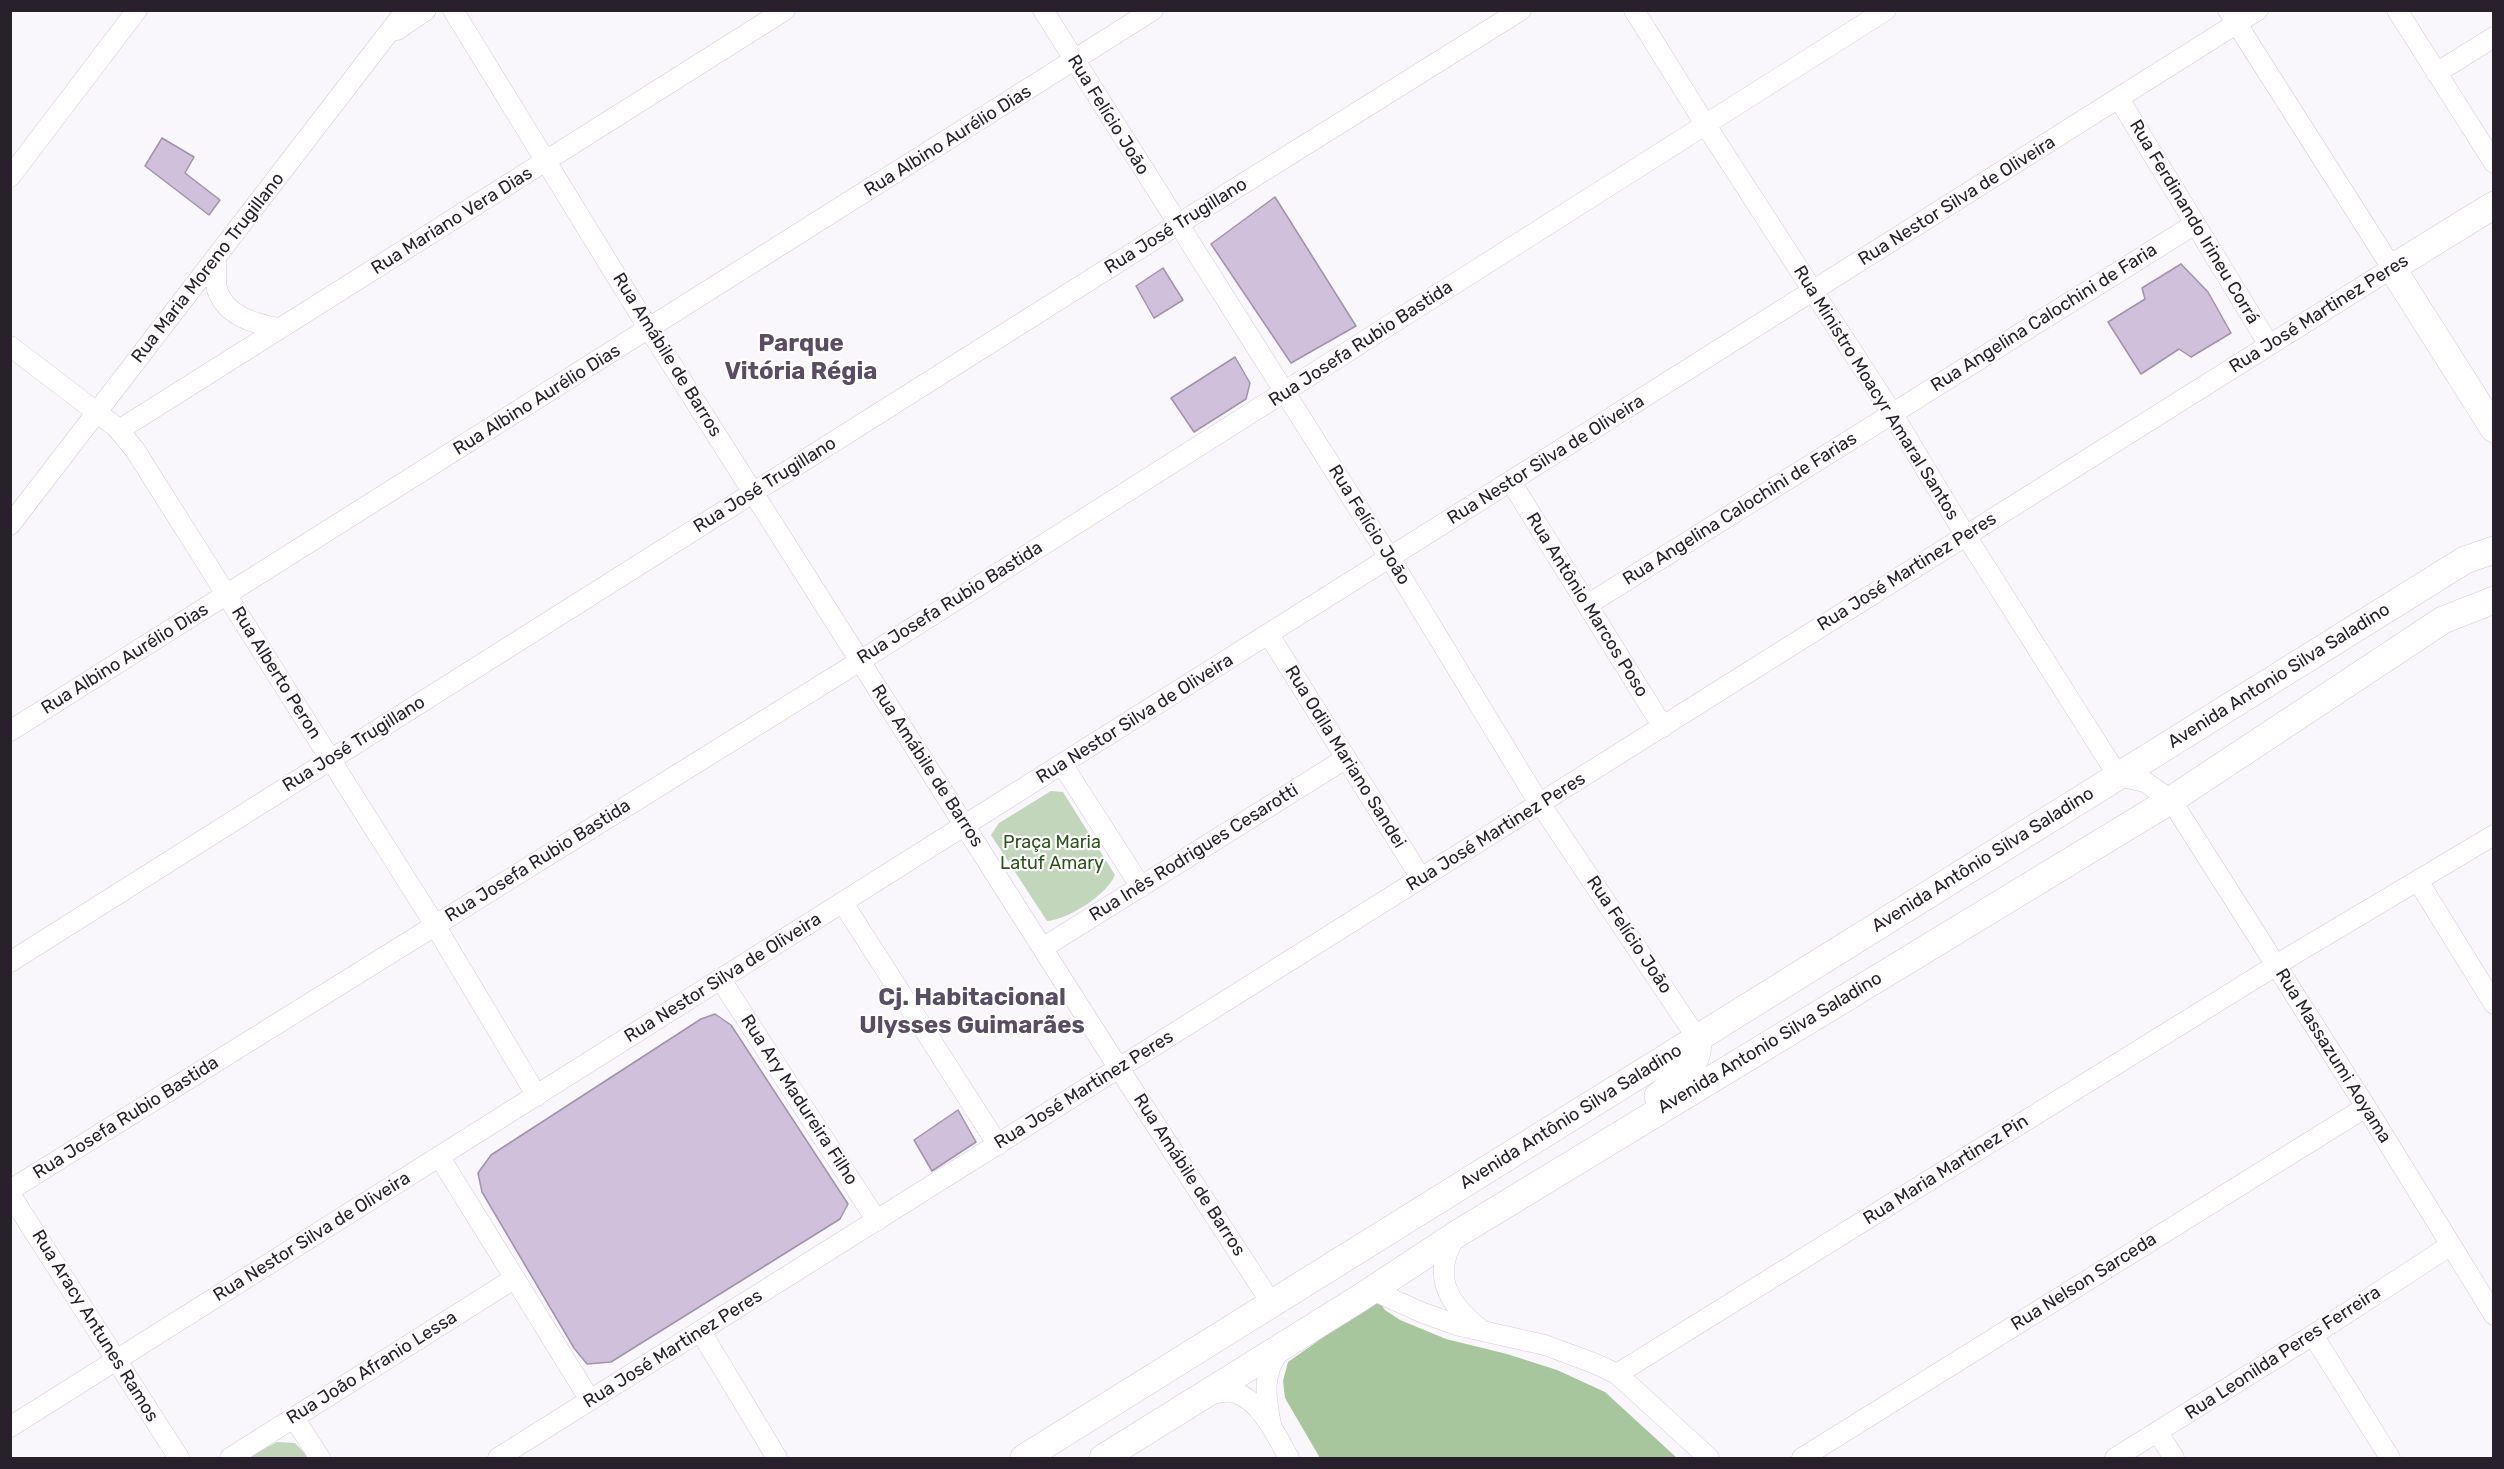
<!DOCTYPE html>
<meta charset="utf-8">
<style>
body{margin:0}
#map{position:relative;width:2504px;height:1469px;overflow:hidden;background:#f9f6fc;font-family:Rubik,sans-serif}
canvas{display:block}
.frame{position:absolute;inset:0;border:12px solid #28212c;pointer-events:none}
</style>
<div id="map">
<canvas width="2504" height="1469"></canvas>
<div class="frame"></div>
</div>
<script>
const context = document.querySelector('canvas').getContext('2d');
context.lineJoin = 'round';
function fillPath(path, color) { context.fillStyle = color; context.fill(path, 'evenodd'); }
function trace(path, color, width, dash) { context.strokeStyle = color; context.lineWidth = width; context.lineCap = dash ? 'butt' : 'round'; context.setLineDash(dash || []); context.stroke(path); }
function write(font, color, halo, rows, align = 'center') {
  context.font = font + ' Rubik,sans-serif'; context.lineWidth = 4.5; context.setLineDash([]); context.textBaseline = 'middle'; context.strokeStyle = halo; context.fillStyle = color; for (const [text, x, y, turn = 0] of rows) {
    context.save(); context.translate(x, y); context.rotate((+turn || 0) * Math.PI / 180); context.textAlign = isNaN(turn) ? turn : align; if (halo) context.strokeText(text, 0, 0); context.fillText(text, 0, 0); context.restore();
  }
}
fillPath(new Path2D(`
 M1051 791 1063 792 1115 875C1107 895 1067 920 1047 921L991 835 999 823Z
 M277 1442 295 1443 309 1458H247Z`), '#c1d6bb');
fillPath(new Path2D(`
 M1372 1303H1380L1385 1310 1400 1320 1446 1339 1507 1354 1557 1370 1605 1392 1677 1458H1320L1285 1398 1283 1381 1288 1362Z`), '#a7c69d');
const building = new Path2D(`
 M162 138 194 157 185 173 220 200 209 215 145 166Z
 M1275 197 1356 326 1291 363 1211 244Z
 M2181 264 2208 292 2231 333 2191 357 2179 349 2141 374 2108 322 2145 299 2142 288Z
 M1163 268 1183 300 1154 318 1136 286Z
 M1235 357 1250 383 1246 399 1194 432 1171 398Z
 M715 1014 731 1025 848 1204 840 1219 611 1362 587 1364 574 1348 482 1192 478 1173 491 1155 701 1019Z
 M958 1110 976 1142 932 1171 914 1140Z`);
fillPath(building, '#d0c0db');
trace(building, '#a293ac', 1.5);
const street = new Path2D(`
 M453 10 639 313 1109 1053 1272 1304
 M1043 10 1396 568 1531 790 1697 1038
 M1634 10 1705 124 1892 413 1958 523 2118 776 2145 782 2171 800 2366 1107 2494 1315
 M2397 10 2494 163
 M397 30 426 10
 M2436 73 2494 37
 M2119 99 2269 345
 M10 177 137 10
 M216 259C217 268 215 280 217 289 225 316 255 324 279 328
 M10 346 116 427 135 450 430 917 537 1096
 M119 430 785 10
 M1511 482 1663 727
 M10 525 406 10
 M1587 605 2195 224
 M1269 635 1421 878
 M10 731 1153 10
 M1062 764 1141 887
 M2418 881 2494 1004
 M843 903 998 1145
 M1044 947 1345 759
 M10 962 1177 225 1521 10
 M721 980 877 1221
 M439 1156 590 1400
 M10 1190 860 661 1886 10
 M10 1194 179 1458
 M1456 1236C1431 1274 1447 1303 1479 1328
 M1372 1290 1423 1313 1460 1326 1545 1345 1596 1364 1617 1374 1709 1458
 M701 1332 777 1458
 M2313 1335 2390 1458
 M1617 1374 2291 956 2494 835
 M1208 1395C1217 1393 1227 1390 1236 1393 1261 1401 1277 1437 1289 1458
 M294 1418 320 1458
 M1271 1424C1265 1396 1262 1372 1281 1349
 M10 1427 2258 10
 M2158 1433 2174 1458
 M230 1458 515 1278
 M498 1458 2392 268 2228 10
 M1802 1458 2366 1107
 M2115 1458 2313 1335 2451 1245`);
const secondary = new Path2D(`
 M2494 205 2392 268 2494 429
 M1658 1096C1678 1081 1702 1065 1697 1038
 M1024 1458 2465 560 2494 550
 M1103 1458 1360 1298 1457 1234 2171 800 2443 620 2494 600`);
trace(street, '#d8c8e3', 21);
trace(secondary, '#d8c8e3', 28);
trace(street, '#fff', 20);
trace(secondary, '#fff', 27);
write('18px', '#28212c', '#fff', [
 ["Rua Felício João",1108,115,58],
 ["Rua Albino Aurélio Dias",948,141,-32],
 ["Rua Nestor Silva de Oliveira",1957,201,-32],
 ["Rua Mariano Vera Dias",452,221,-32],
 ["Rua Ferdinando Irineu Corrá",2194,222,59],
 ["Rua José Trugillano",1176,226,-32],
 ["Rua Maria Moreno Trugillano",208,268,-52],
 ["Rua José Martinez Peres",2319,314,-32],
 ["Rua Angelina Calochini de Faria",2044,318,-32],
 ["Rua Josefa Rubio Bastida",1361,344,-33],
 ["Rua Amábile de Barros",667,355,58],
 ["Rua Ministro Moacyr Amaral Santos",1876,393,58],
 ["Rua Albino Aurélio Dias",537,400,-32],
 ["Rua Nestor Silva de Oliveira",1546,460,-32],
 ["Rua José Trugillano",765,485,-32],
 ["Rua Angelina Calochini de Farias",1740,509,-32],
 ["Rua Felício João",1369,525,58],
 ["Rua José Martinez Peres",1907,572,-32],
 ["Rua Josefa Rubio Bastida",950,603,-32],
 ["Rua Antônio Marcos Poso",1587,605,58],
 ["Rua Albino Aurélio Dias",125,659,-32],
 ["Rua Alberto Peron",276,673,58],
 ["Avenida Antonio Silva Saladino",2279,676,-32],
 ["Rua Nestor Silva de Oliveira",1135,719,-32],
 ["Rua José Trugillano",354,744,-32],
 ["Rua Odila Mariano Sandei",1345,757,58],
 ["Rua Amábile de Barros",927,766,57],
 ["Rua José Martinez Peres",1496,832,-32],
 ["Rua Inês Rodrigues Cesarotti",1194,853,-32],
 ["Avenida Antônio Silva Saladino",1983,860,-32],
 ["Rua Josefa Rubio Bastida",538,861,-32],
 ["Rua Felício João",1629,935,56],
 ["Rua Nestor Silva de Oliveira",723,978,-32],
 ["Avenida Antonio Silva Saladino",1770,1043,-31],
 ["Rua Massazumi Aoyama",2333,1056,58],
 ["Rua José Martinez Peres",1084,1090,-32],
 ["Rua Ary Madureira Filho",799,1100,57],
 ["Avenida Antônio Silva Saladino",1571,1117,-32],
 ["Rua Josefa Rubio Bastida",126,1118,-32],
 ["Rua Maria Martinez Pin",1946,1170,-32],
 ["Rua Amábile de Barros",1189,1175,57],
 ["Rua Nestor Silva de Oliveira",312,1237,-32],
 ["Rua Nelson Sarceda",2084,1282,-32],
 ["Rua Aracy Antunes Ramos",95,1326,58],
 ["Rua José Martinez Peres",673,1349,-32],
 ["Rua Leonilda Peres Ferreira",2283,1353,-33],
 ["Rua João Afranio Lessa",372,1368,-32]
]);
write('18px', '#2a521b', '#fff', [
 ["Praça Maria",1052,843],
 ["Latuf Amary",1052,864]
]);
write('bold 24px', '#594c63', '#fff', [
 ["Parque",801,344],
 ["Vitória Régia",801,372],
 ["Cj. Habitacional",972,998],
 ["Ulysses Guimarães",972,1026]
]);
</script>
